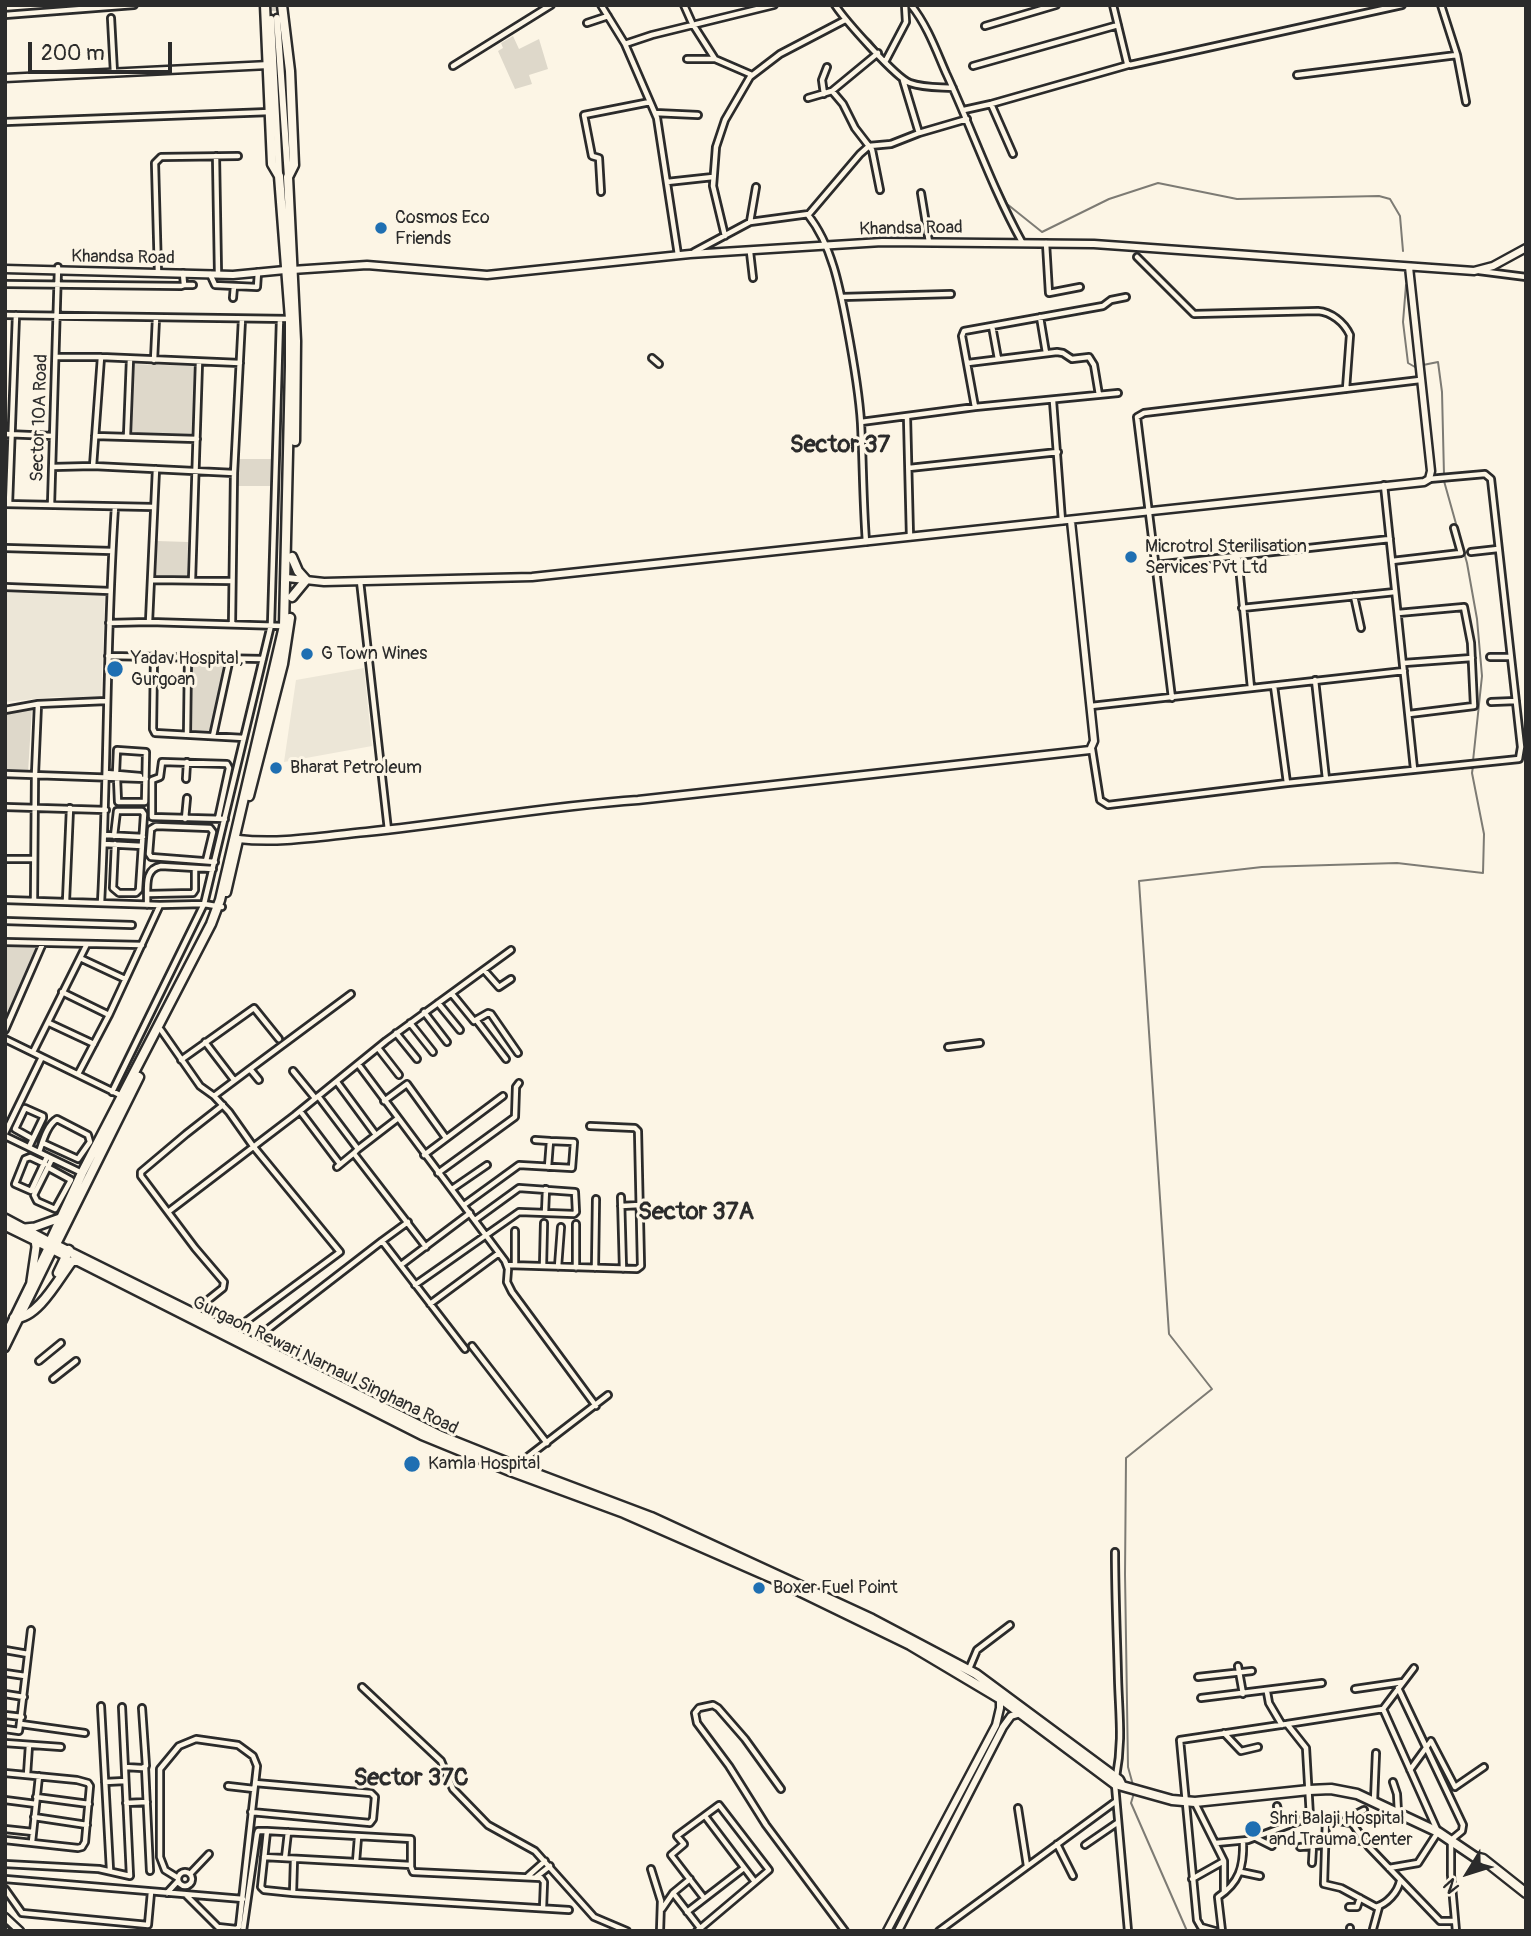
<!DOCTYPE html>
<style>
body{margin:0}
#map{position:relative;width:1531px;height:1936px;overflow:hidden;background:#fcf5e5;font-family:Pangolin,sans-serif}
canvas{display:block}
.frame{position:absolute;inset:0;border:7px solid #2b2b2b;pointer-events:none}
.north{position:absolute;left:1433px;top:1838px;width:70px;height:70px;-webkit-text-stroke:5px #fcf5e5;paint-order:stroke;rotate:232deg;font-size:19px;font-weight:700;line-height:28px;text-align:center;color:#2b2b2b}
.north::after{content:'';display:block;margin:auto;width:24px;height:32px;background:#2b2b2b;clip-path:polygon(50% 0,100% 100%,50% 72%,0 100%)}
.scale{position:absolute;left:28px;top:42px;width:144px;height:32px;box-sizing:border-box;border:4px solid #2b2b2b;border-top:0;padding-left:9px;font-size:21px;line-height:24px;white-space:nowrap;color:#2b2b2b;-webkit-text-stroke:5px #fcf5e5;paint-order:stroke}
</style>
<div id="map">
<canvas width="1531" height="1936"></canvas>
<div class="frame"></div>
<div class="north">N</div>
<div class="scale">200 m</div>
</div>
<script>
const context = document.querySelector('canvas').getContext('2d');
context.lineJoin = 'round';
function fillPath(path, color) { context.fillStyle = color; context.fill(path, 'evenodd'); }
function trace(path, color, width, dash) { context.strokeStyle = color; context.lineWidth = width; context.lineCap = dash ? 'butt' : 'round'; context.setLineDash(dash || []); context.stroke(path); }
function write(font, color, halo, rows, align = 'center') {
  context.font = font + ' Pangolin,sans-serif'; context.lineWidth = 6; context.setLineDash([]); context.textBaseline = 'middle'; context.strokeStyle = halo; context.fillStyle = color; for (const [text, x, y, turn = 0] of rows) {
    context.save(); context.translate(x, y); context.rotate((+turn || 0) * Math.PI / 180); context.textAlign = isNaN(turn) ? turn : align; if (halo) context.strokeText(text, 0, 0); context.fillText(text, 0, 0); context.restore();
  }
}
fillPath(new Path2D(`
 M5 592 105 594 101 699 54 697 5 702Z
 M364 668 372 746 284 762 296 680Z`), '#ece6d7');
fillPath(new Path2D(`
 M513 36 519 49 539 39 548 69 529 75 532 84 515 89 498 51 503 48 501 43Z
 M133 364 196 366 194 437 130 434Z
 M238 459H272V486H238Z
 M157 541 188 542 187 578 156 577Z
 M192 661 226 663 211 733 190 732Z
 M32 707 28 773 5 772V713Z
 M5 947H39L5 1022Z`), '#ded8ca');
trace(new Path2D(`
 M857 29 871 41 884 58
 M953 87 956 88 964 109
 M990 170 1007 204 1042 232 1109 199 1158 183 1237 199 1379 196 1390 199 1400 216 1403 251
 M1406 285 1403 322 1408 363 1415 367
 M1423 365 1438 362 1442 392 1444 475
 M1444 481 1467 563 1477 619 1482 676 1473 761
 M1133 1785 1128 1767 1125 1574 1126 1458 1212 1389 1169 1334 1139 881 1262 867 1397 863 1483 873 1484 834 1472 773 1473 766
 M1134 1793 1131 1803 1187 1931`), '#7d7b74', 2);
trace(new Path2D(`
 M270 5 271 19
 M276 5 277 18`), '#d2cdc0', 6, [6, 3]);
const street = new Path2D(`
 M601 5 625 44 657 118 678 255
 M684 5 692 23 715 59 752 75
 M835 5C845 20 896 78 910 83 924 88 939 87 953 88
 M911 5C927 25 936 50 946 73 972 129 992 188 1022 242
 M1113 5 1127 63 1130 65 1402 5
 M1441 5 1457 55 1466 102
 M5 15 134 5
 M111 18 114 73
 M587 23 608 16
 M985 26 1056 5
 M625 44 652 35 774 5
 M687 59H715
 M885 62 906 22 905 5
 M453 66 551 5
 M973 66 1118 25
 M1297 75 1457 55
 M903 80 919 133
 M832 91 843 104 855 128 872 150 880 190
 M824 94 822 80 827 67
 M808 98 832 91 878 53
 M991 104 1013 154
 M964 110 991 104 1128 65
 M655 113 698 115
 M5 122 270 112
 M216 156 218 273
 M667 182 713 177
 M601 192 599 158 592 156 584 115 650 102
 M921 193 929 242
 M808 215C832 245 840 289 847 326 853 358 859 390 861 423 863 462 863 502 866 542
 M750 222 756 187
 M725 236 713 186 716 147 725 120 750 77 780 54 845 20
 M1046 243 1049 293 1080 287
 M694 252 750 222 809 214 860 154 869 146 891 144 919 133 967 119
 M750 252 753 278
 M1137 257 1194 314 1318 311C1331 312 1344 322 1350 335L1346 389
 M1479 271 1526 277
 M158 273 155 163 161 157 238 156
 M210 274 215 285 257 287 258 272
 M5 284 181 286 184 285 183 273
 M184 285H193
 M842 297 951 294
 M233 298 234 286
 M5 315 290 319
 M1040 317 1046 353
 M992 326 998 359
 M56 357H101L240 363
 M652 358 659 364
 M154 360 156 318
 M968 363 1057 352 1063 353 1072 359 1089 357 1094 365 1099 395
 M1053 401 1062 521
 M975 407 962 336 964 331 1103 306 1111 300 1126 297
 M907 417 910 537
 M861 422 975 407 1118 393
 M5 434 53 436
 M95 436 197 439
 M127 436 130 359
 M93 466 101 357
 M53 467 93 466 234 473
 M909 468 1058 452
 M1384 485 1414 769
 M5 504 153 507
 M9 504 16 315
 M51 505 58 267
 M5 548 112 551
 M1471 552 1498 549
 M1238 556 1251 688
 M1392 561 1461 553 1454 528
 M1155 565 1390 539
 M152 580 232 581
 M192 580 199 362
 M360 581 388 830
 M5 587 110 591
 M1354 596 1361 628
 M1242 608 1395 592
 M1398 613 1464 607 1471 643 1474 706 1409 714
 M149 622 156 469
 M109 623 149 622 283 626
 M232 624 234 473 242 319
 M108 656 263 659
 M154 657 153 729 155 733 244 738
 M1490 657H1510
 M1404 663 1472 658
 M1315 680 1326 779
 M1274 686 1287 783
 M1172 698 1137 417 1144 413 1420 380
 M1491 702 1516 701
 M1091 706 1404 671
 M5 710 38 704 106 701
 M187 735 188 658
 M213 736 230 658
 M1092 749 1100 800 1108 805 1287 783 1519 759 1521 747 1491 479 1485 474 1429 479
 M106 773 140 776
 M116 773 117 750 146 752 145 802H118L117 778
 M5 774 146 779
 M186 779 187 762
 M5 807 106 810
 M185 819 187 798
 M218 819 229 768 227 764 162 762 160 777 152 780V817L225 819
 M105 835 143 837
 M114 836 117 811H142L144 814 139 890 136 893H119L113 888 115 844
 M104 844 142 846
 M5 859H34
 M206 861 213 832 210 828 156 826 151 829 149 854 151 857 215 862
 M148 894 193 893 195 890V868
 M5 900 160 905 204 904 222 907
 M34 900 35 774 38 704
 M66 901 70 808
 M101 903C108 771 106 639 115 507
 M147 905C148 889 143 869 161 866L213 869
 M5 921 132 925
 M5 942 142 945
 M80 958 125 979
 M484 970 499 987 511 979
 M62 992 109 1015
 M452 994 474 1021 488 1013 491 1014 518 1053
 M438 1003 460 1030
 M424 1012 447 1042
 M477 1021 506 1059
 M49 1023 94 1044
 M410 1023 433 1052
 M5 1030 43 943
 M161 1030 200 1086 214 1096 229 1112 253 1146 340 1252 233 1331
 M396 1033 417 1059
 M5 1039 124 1097
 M205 1042 234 1080
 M948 1047 980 1043
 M378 1048 399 1075
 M33 1052 87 944
 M181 1060 254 1008 279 1039
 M358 1064 505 1261 508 1269 507 1282 512 1292 596 1406
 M293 1071 315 1098
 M78 1074 109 1015 160 905
 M259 1080 250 1069 351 994
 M337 1082 376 1135
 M112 1092 204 904 271 625 280 319
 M214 1096 250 1069
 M318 1096 358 1149 397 1119
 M384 1101 407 1084 446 1138
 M300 1111 340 1164
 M5 1133 42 1057
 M5 1136 82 1173
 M535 1140 550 1141 548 1167
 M29 1147 43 1118V1116L25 1108 15 1129 33 1139
 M358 1149 354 1153 355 1155 426 1247
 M39 1152C43 1141 47 1125 57 1119L88 1135 90 1142 78 1159 43 1143
 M424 1155 503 1096
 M45 1164 30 1157 25 1159 15 1184 31 1191 47 1157
 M337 1167 354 1153
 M49 1168 71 1180 55 1209 37 1201 34 1195 52 1159
 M438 1173 515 1117 516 1087 519 1083
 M452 1189 487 1165
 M621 1197 623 1269
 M464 1205 519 1165 572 1168 574 1142 550 1141
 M621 1206 640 1205
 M168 1212 295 1115 386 1041 511 950
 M545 1213 546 1189
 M515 1231V1265
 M382 1241 408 1222
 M401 1265 470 1213
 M507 1265 637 1269 641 1266 638 1131 635 1128 590 1126
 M543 1266 544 1223
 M558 1267 561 1227
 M576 1268V1224
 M595 1268 596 1199
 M415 1285 519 1212 574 1214 576 1212 575 1192 519 1188 475 1220
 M430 1304 499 1253
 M193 1312 223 1288 224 1282 195 1248 141 1176V1172L186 1134 223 1105
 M250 1343 382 1241 465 1349
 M472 1346 547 1443
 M39 1361 61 1343
 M53 1379 76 1361
 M517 1465 608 1395
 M1115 1552C1115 1594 1117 1637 1118 1678 1119 1715 1123 1740 1116 1777
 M5 1650 28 1654
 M1238 1666 1243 1694
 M969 1669 977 1650 1010 1625
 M5 1673 25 1676
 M1198 1677 1252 1671
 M362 1687 441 1761 453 1789 488 1825 535 1851 594 1917 627 1931
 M1398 1688 1463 1825 1462 1831 1451 1840V1875L1456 1931
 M1355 1689 1403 1682
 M1267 1692 1269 1703 1282 1725
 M5 1694 24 1697
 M1201 1698 1322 1683
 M101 1706 110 1870
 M1383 1709 1438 1832 1418 1863 1389 1868
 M5 1715 22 1717
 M21 1724 85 1733
 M1287 1724 1383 1709 1414 1668
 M5 1729 19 1731 31 1630
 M1224 1733 1241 1751 1258 1747
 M5 1743 61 1747
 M125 1767 142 1768 146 1766 142 1708
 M145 1767 150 1871
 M1410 1770 1431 1741 1455 1787 1484 1767
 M5 1773 77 1780 88 1783 90 1786 85 1842 82 1847 78 1848 5 1840
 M27 1775 29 1745
 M105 1782 125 1781
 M1393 1782 1397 1794 1398 1813
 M1115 1785 1128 1931
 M228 1786 254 1789
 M781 1789 745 1739 718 1708 713 1705 699 1708 695 1713 697 1723 729 1766 766 1825 845 1931
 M36 1797 89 1804
 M5 1800 36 1804
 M1374 1801 1376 1753
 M126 1803 147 1802
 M1195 1803 1224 1861V1892
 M1277 1806 1282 1827
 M1018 1808 1027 1866
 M251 1812 370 1823 373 1819 375 1797 371 1793 255 1783
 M34 1817 87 1825
 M1326 1818 1324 1884 1341 1888 1376 1907C1387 1904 1398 1892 1400 1881
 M1352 1823 1354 1815 1364 1810
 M5 1829 33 1832
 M1256 1838 1272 1846
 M1326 1839 1364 1841
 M32 1842 39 1776
 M1216 1843 1248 1840 1310 1817 1352 1823 1369 1847 1440 1921H1455
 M1057 1844 1073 1876
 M1085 1845 1117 1823
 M1300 1847 1325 1845
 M264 1857 411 1865
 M285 1858 288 1832
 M356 1862 358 1837
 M1312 1863 1313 1846
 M5 1864 99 1869 130 1876 122 1707
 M651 1869 661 1901 660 1931
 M178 1879a7 7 0 1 1 14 0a7 7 0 1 1-14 0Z
 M1241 1872 1260 1876
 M190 1874 209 1854
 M528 1876 545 1861
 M536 1877 550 1866
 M178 1878 165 1870 160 1857V1769L179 1746 196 1739 238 1745 253 1756 257 1766 239 1927 236 1929 218 1927 186 1895
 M5 1879 243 1899
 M1192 1879 1224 1861
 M5 1889 22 1913 148 1925 151 1892
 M167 1893 178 1881
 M293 1893 294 1859
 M673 1893 700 1928
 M704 1898 671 1855 684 1844 677 1836 719 1805 769 1870 755 1882
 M1349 1907H1357L1360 1898
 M543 1908 544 1882 541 1878 413 1872 411 1867V1839L267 1831 261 1887 264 1890 293 1893 569 1910
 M662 1909 673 1893 690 1879
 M687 1912 744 1868
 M1373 1929 1379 1907
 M243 1931 257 1834 258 1831H267
 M697 1931 755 1882 705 1816
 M939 1931 1115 1802
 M1215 1931 1201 1927 1197 1920 1180 1740 1287 1724 1306 1748 1310 1817
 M1222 1931 1218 1897C1239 1883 1244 1867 1243 1841
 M1350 1931V1928`);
const secondary = new Path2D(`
 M277 18 288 177
 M271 19 279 174
 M5 78 269 65
 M5 269 233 275 285 270
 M292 270 367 265 487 275 690 254 882 242 1094 244 1474 271 1493 266 1526 248
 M287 578 324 582 532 577 1424 482 1429 479 1431 471 1409 267
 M238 839C281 844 323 836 366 832 457 823 546 806 638 800L1090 750 1094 741 1071 521
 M5 1335 50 1243
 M5 1348 55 1246
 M5 1917 20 1931
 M5 1930 6 1931
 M887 1931 996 1725 1000 1708V1698
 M898 1931 1003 1727 1011 1716 1021 1713`);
const primary = new Path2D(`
 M5 1218 50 1242
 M5 1226 48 1247
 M25 1228 35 1227 60 1218
 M31 1281 36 1247 35 1240`);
const highway = new Path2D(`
 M265 5 272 164 279 176 290 319V366L284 626 220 900 211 924 82 1173 50 1242 441 1436 516 1466 651 1517 872 1619 976 1674 1119 1780 1121 1784
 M282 5 290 71 294 165 288 177 296 341 295 441
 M292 597 306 580 298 571 292 557
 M249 796 283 664 290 618
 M226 892 238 840
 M56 1244 139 1077
 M48 1247 66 1256
 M58 1273 69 1250
 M14 1318C37 1320 59 1278 72 1261H78L422 1435 510 1471 624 1513 770 1577 910 1645 1004 1701 1115 1784 1172 1800 1195 1802 1309 1790 1331 1789 1357 1794 1438 1832 1475 1857 1483 1859 1526 1893`);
trace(street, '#2b2b2b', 10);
trace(secondary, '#2b2b2b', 11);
trace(primary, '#2b2b2b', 12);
trace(highway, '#2b2b2b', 13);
trace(street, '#fcf5e5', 4.5);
trace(secondary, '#fcf5e5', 6);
trace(primary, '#fcf5e5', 7);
trace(highway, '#fcf5e5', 8);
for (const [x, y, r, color] of [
 [381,228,7,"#1f6fb2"],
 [1131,557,7,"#1f6fb2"],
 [307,654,7,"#1f6fb2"],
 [115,669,9,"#1f6fb2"],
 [276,768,7,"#1f6fb2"],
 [412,1464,9,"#1f6fb2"],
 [759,1588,7,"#1f6fb2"],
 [1253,1829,9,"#1f6fb2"]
]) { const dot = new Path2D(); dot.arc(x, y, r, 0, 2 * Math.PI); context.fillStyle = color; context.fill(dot); trace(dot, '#fcf5e5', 2.5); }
write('18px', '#2b2b2b', '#fcf5e5', [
 ["Cosmos Eco",395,218],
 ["Friends",395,239],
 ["Microtrol Sterilisation",1145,547],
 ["Services Pvt Ltd",1145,568],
 ["G Town Wines",321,654],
 ["Yadav Hospital,",131,659],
 ["Gurgoan",131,680],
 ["Bharat Petroleum",290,768],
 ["Kamla Hospital",428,1464],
 ["Boxer Fuel Point",773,1588],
 ["Shri Balaji Hospital",1269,1819],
 ["and Trauma Center",1269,1840]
], 'left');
write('18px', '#2b2b2b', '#fcf5e5', [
 ["Khandsa Road",911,229,-1],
 ["Khandsa Road",123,258,1],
 ["Sector 10A Road",40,418,-88],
 ["Gurgaon Rewari Narnaul Singhana Road",325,1366,26]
]);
write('bold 24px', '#2b2b2b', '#fcf5e5', [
 ["Sector 37",840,446],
 ["Sector 37A",696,1213],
 ["Sector 37C",411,1779]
]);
</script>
